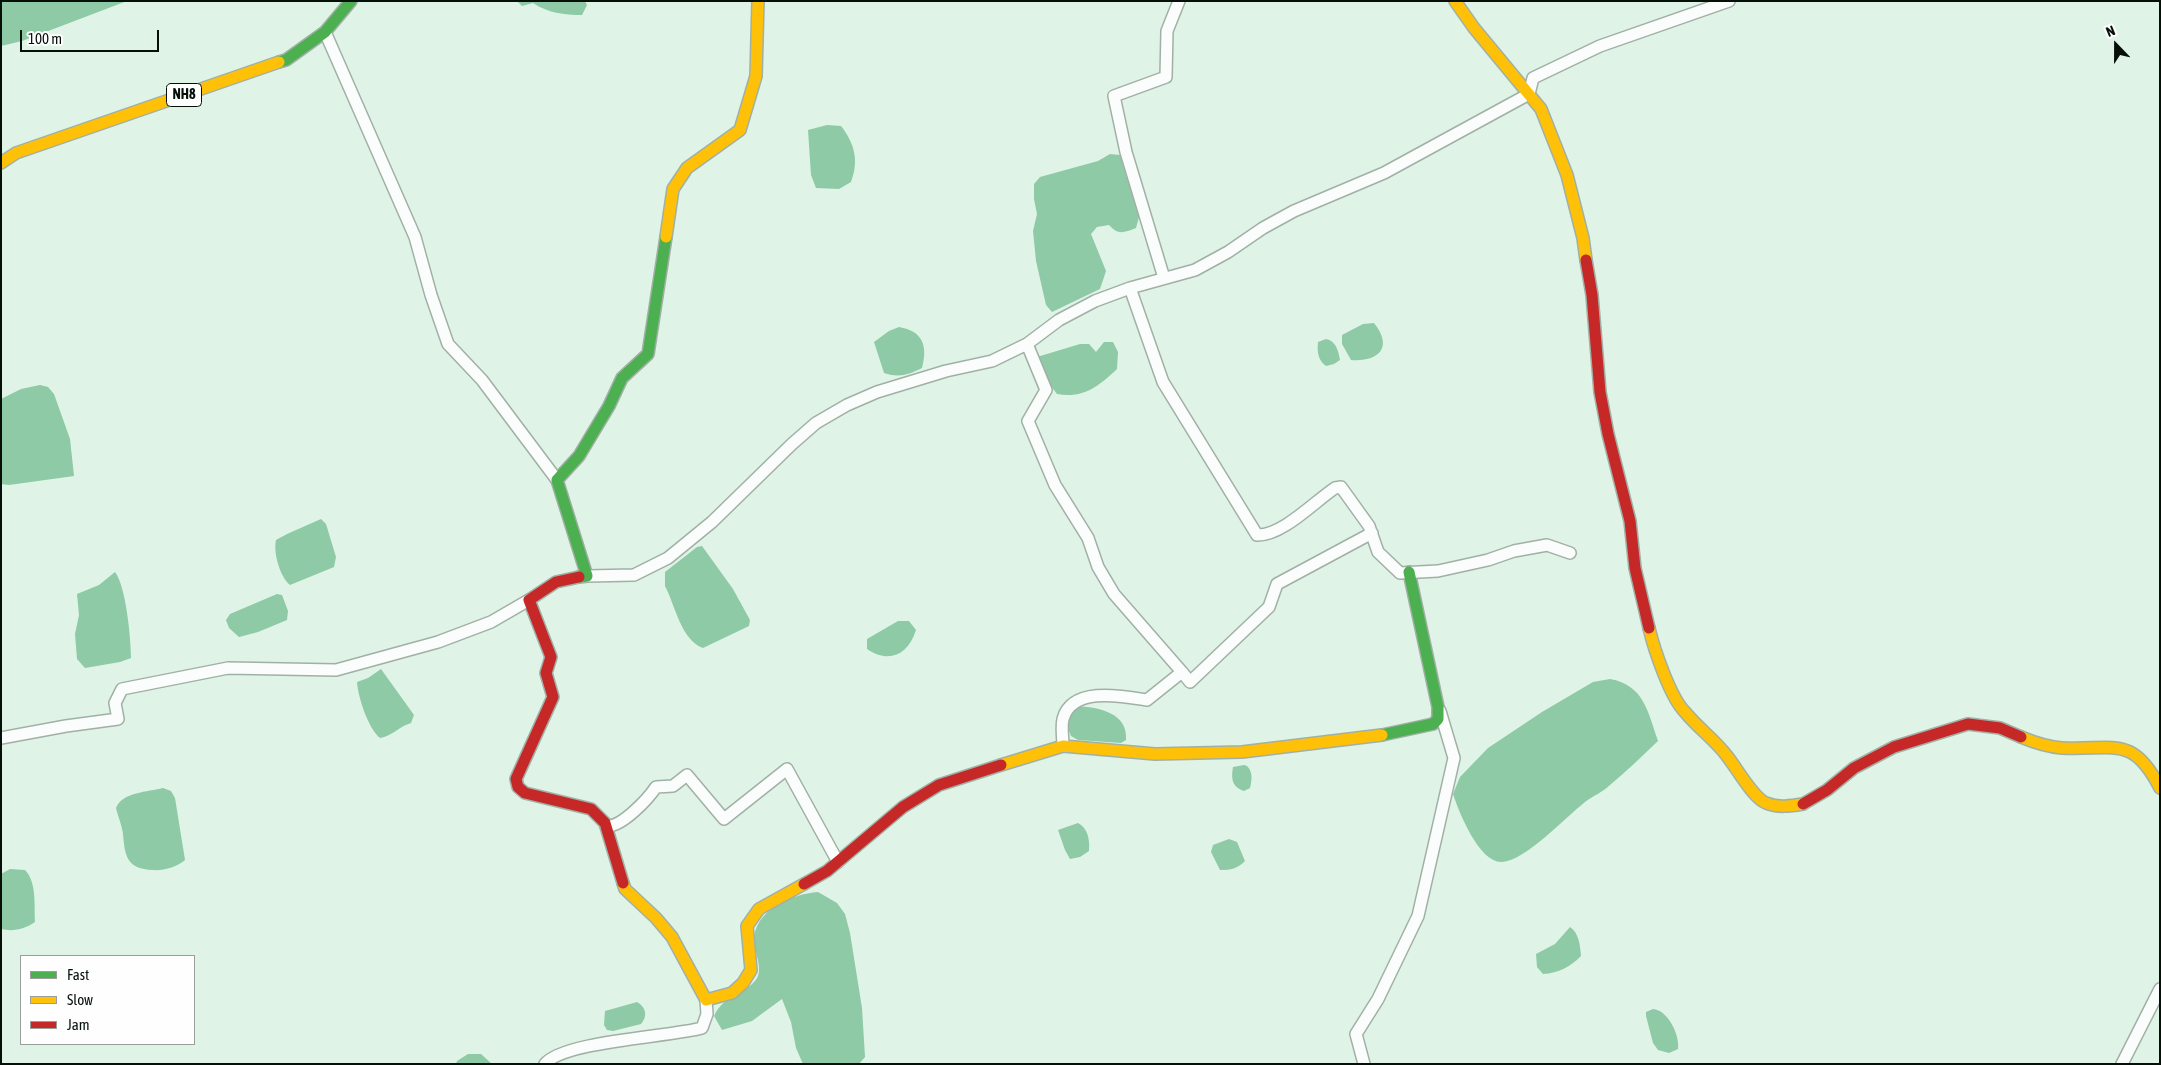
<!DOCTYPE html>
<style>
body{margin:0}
#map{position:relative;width:2161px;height:1065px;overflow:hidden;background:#e0f3e7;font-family:"Asap Condensed",sans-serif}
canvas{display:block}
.frame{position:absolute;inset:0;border:2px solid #051009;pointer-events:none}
.legend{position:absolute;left:20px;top:955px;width:175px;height:90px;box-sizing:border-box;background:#fefefe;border:1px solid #9a9f9c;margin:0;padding:6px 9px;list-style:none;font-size:15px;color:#051009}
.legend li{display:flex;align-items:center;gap:10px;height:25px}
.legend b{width:25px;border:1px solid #9a9f9c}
.north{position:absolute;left:2091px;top:20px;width:50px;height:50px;-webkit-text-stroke:4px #fefefe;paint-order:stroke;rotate:338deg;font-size:14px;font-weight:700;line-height:20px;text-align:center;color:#051009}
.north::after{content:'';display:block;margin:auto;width:18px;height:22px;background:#051009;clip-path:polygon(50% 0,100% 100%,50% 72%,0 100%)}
.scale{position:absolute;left:20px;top:30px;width:139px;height:22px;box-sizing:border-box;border:2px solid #051009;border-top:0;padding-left:6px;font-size:15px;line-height:18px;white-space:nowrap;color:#051009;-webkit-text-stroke:4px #fefefe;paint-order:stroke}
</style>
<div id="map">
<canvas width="2161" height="1065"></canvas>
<div class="frame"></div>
<ul class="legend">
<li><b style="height:6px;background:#4caf50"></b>Fast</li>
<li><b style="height:6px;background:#ffc107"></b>Slow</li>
<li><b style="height:6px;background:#c62828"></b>Jam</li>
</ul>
<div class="north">N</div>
<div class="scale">100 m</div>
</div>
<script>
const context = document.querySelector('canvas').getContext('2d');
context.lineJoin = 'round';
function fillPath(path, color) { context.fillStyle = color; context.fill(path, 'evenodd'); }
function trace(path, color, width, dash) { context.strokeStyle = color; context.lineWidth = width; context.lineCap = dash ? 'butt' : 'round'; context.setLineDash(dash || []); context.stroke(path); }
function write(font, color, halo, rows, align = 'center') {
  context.font = font + ' "Asap Condensed",sans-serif'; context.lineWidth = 4; context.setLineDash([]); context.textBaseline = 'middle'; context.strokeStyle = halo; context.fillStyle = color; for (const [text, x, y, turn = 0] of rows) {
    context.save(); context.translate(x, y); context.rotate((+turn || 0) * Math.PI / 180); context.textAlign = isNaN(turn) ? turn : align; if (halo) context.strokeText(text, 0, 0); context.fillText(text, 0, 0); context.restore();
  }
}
fillPath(new Path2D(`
 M1 1H127L22 41 1 46Z
 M517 1H585L587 5 582 15C564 15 548 13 533 3L522 6Z
 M827 125 841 126C855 144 859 161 851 182L839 189 816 188 811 175 808 130Z
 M1110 154 1120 155 1139 217 1136 228C1123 233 1118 235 1109 225L1097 227 1091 234 1106 271 1100 289 1052 312 1046 305 1036 261 1033 231 1037 214 1034 199V184L1040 177 1098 161Z
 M1374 323C1394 348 1378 362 1351 360L1342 344V335L1363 324Z
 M899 327C923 331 928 346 922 368 908 375 899 378 884 373L874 342 889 331Z
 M1326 339C1336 341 1338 350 1340 360L1334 364 1326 366C1318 360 1317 352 1318 342Z
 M1104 342H1113L1118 352 1117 369C1099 386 1083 399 1057 394L1045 378 1037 357 1080 344H1089L1096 352Z
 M40 385 48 387 54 394 70 439 74 476 9 485 1 484V399L21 389Z
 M321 519 326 524 336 557 334 567 290 585C280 577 273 552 276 540L287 534Z
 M702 546 733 589 750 620 749 626 703 648C681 640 675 605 665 586V572L697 547Z
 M115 572C126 586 131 639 131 658L120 662 85 668 77 659 75 634 79 615 77 594 99 585Z
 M277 594 282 595 288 611 287 620 258 632 239 637 229 628 226 620 230 614Z
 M898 621H909L916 630C908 655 889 664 867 649V639Z
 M381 669 414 715 411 723C400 726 392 736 380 738 368 728 358 697 357 682L368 678Z
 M1610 679C1644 685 1648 712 1658 741 1642 756 1627 771 1610 785 1603 792 1593 796 1585 802 1566 817 1525 861 1502 862 1479 863 1459 812 1453 794L1460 777 1488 748 1542 712 1593 682Z
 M1079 706C1100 708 1128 713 1126 740L1121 743 1078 740 1071 736C1065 723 1068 715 1079 706Z
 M1244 765 1247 766C1253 772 1252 780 1250 788L1244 791C1232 787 1231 779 1233 767Z
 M163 788 171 791 175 798 185 860C177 867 163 871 153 870 127 869 125 857 123 834 122 825 118 817 116 808 122 792 148 792 163 788Z
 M1078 823C1088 828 1090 840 1089 851L1080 857 1070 859 1065 850 1058 830Z
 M1229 839 1237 842 1245 861C1237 869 1231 870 1220 870L1211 852 1213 845Z
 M10 869 25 870C37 882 34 906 35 922 25 929 13 932 1 929V874Z
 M818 892 837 903 845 914 850 933 862 1008 865 1057 859 1064H803L796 1048 791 1022 782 999 752 1021 722 1030 714 1016C724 995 741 996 754 982 765 972 755 954 754 942 753 910 792 894 818 892Z
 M1570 927C1579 933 1580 945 1581 956 1570 967 1559 973 1543 974L1537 967 1536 954 1555 944Z
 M637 1002C646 1007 648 1016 641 1024L613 1031 607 1030 604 1025 605 1011Z
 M1653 1009C1668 1010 1680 1035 1678 1049L1669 1053 1658 1050 1653 1043 1646 1016V1012Z
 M468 1054H481L492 1064H456L457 1061Z`), '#8dcaa5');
const street = new Path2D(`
 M325 32 415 237 431 295 448 344 482 380 557 480
 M1164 278 1126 152 1114 96 1166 77 1167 31 1179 1
 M1130 288 1163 382 1257 535C1282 536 1314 502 1335 488L1341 487 1369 526 1378 552 1400 573 1438 571 1488 560 1514 551 1547 545 1570 553
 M1027 344 1046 390 1028 421 1055 485 1088 538 1098 567 1114 594 1182 672 1147 700C1122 696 1072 686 1063 719 1061 727 1063 738 1063 746
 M587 576 634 575 668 558 712 522 792 444 816 423 847 405 877 392 946 371 992 361 1027 344 1059 320 1095 301 1130 288 1195 270 1228 252 1263 228 1294 211 1384 173 1529 94 1533 78 1600 46 1729 1
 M1182 672 1190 682 1269 607 1277 584 1372 533
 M1 738 66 726 118 719 115 703 122 689 228 668 336 670 438 642 491 622 529 600
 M606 826C621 828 648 799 656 787L673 786 687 775 724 819 787 769 838 862
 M545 1064C564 1041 669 1037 702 1028L707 1014 706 1000
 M1364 1064 1356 1034 1378 999 1418 916 1454 758 1440 711
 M2122 1064 2160 989`);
const fast = new Path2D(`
 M279 62 286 60 325 32 351 1
 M579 577 587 576 557 480 579 456 609 406 622 378 648 354 666 237
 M1382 735 1433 724 1438 719V707L1409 572`);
const slow = new Path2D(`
 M1455 1 1474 28 1541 109 1567 175 1583 238 1586 260
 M1 163 16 153 279 62
 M666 237 673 189 687 168 740 130 756 76 758 1
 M1649 628C1654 649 1670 697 1685 712 1698 728 1715 740 1727 756 1736 767 1753 798 1766 803 1778 808 1791 806 1803 804
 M2021 737C2033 742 2049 747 2062 748 2112 751 2132 733 2160 788
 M1001 765 1063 746 1155 754 1242 752 1382 735
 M623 883 625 889 656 918 672 937 706 1000 732 993 743 983 751 970 747 926 759 909 804 884`);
const jam = new Path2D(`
 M1586 260 1592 295 1600 392 1608 434 1630 521 1635 568 1649 628
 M579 577 556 582 529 600 551 657 546 673 553 697 516 779 518 787 525 793 591 809 605 823 623 883
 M1803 804 1827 790 1854 768 1894 747 1968 724 2000 728 2021 737
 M804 884 827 871 903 807 939 785 1001 765`);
trace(street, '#a1b0a6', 14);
trace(fast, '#a1b0a6', 14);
trace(slow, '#a1b0a6', 14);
trace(jam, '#a1b0a6', 14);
trace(street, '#fafdfb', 11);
trace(fast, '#4caf50', 11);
trace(slow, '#ffc107', 11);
trace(jam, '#c62828', 11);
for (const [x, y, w] of [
 [184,95,35]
]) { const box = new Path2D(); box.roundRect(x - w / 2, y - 11.5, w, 23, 4); context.fillStyle = '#fefefe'; context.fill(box); trace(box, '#051009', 1); }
write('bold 14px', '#051009', null, [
 ["NH8",184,95]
]);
</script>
